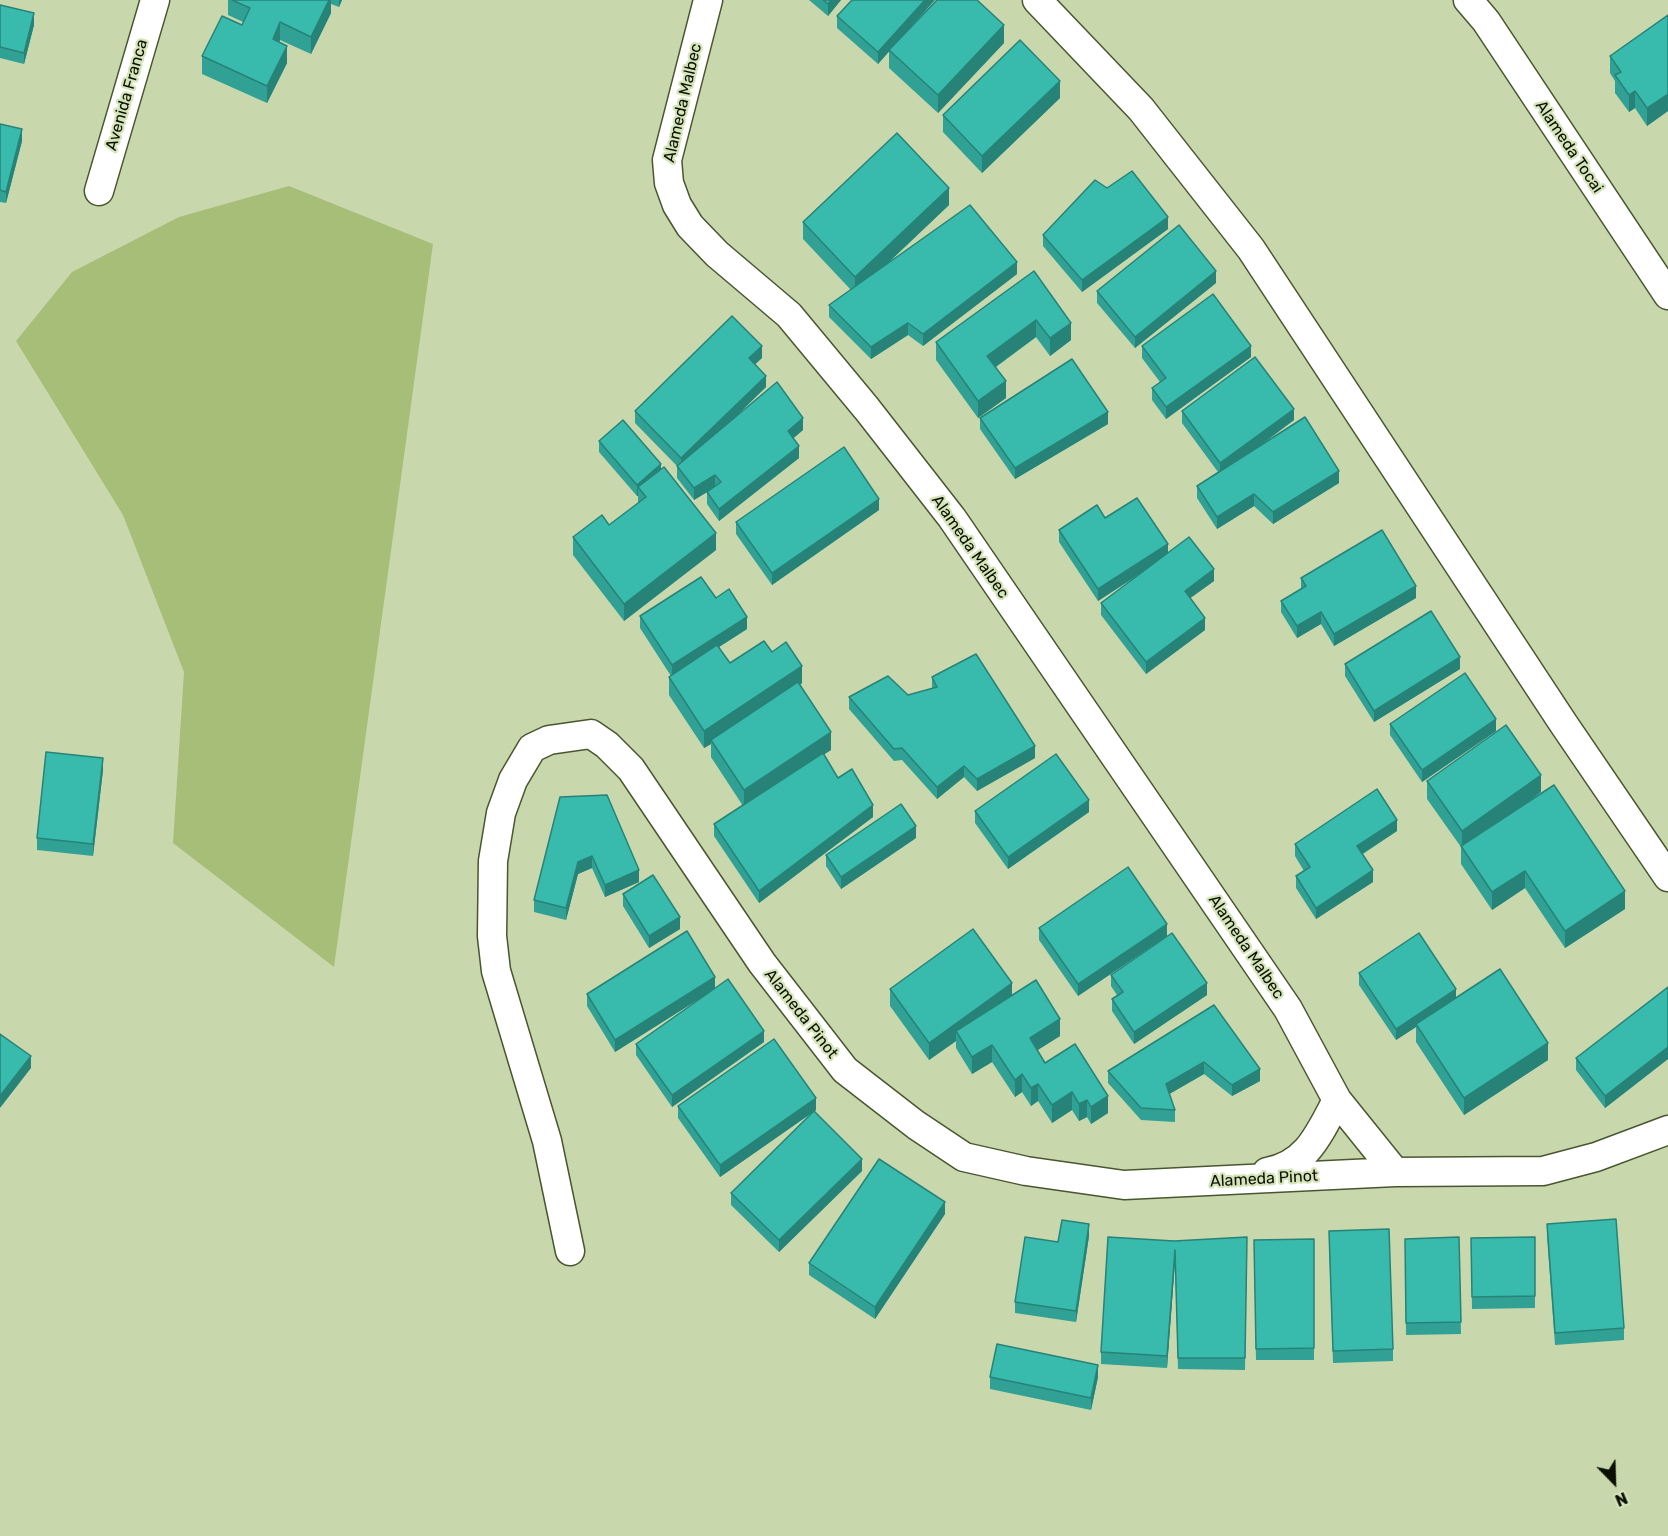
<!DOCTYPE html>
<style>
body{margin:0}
#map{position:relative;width:1668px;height:1536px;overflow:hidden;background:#c8d8ac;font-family:Rubik,sans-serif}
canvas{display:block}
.north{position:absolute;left:1584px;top:1452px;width:60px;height:60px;-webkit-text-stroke:4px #d5e5b9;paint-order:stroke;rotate:157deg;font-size:16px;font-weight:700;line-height:24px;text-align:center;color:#0a0f02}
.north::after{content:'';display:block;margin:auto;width:21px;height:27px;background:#0a0f02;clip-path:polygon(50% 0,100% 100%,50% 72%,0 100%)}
</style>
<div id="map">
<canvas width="1668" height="1536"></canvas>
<div class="north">N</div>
</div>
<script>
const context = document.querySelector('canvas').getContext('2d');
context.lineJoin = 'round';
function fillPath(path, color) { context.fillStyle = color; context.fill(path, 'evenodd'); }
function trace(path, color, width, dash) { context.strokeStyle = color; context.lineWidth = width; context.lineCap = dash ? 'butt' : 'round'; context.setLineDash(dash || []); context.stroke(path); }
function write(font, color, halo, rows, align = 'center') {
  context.font = font + ' Rubik,sans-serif'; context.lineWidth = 4.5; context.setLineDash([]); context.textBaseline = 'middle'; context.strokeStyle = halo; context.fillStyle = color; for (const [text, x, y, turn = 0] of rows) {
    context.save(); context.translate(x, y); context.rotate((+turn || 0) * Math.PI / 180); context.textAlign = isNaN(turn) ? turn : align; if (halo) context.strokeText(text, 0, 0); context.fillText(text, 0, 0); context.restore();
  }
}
fillPath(new Path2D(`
 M289 186 433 244 334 967 173 843 184 672 123 515 16 341 72 272 179 217Z`), '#a6be78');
const street = new Path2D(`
 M708 0 667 160 669 183 677 205 690 226 717 254 789 315 867 409 952 518 1288 1009 1337 1100 1395 1172
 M1037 0 1141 109 1251 249 1563 723 1668 877
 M1468 0 1486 21 1668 295
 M99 191 155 0
 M1267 1172C1307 1165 1319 1134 1337 1100
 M570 1251 547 1141 496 971 492 936 493 861 501 813 513 780 532 748 549 740 591 734 607 745 631 769 762 963 845 1070 916 1125 964 1157 1026 1171 1124 1185 1395 1172 1543 1171 1596 1157 1668 1130`);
trace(street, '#495630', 31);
trace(street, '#fff', 28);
fillPath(new Path2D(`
 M228 0H342L339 7 331 4V13L311 54 280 40 279 42 287 63 267 103 202 74V56L242 25 243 22 228 15Z
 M809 0H841L828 16Z
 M0 5 34 25 24 64 0 58Z
 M1668 15V111L1647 126 1635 108 1629 112 1615 93V81L1610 73V56Z
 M837 16 911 27 1004 43 938 113 889 68V51L878 64 837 28Z
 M1060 98 982 173 943 132V115Z
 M0 124 22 141 6 203 0 202Z
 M1107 188 1168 229 1082 292 1043 246V235Z
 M949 205 885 266 1017 274 923 346 908 335 871 359 829 317V305L851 290 803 239V222Z
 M1034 271 1071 340 1050 356 1036 337 996 367 1006 398 978 418 936 360V342Z
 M1216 283 1135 348 1097 303V291Z
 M1142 346 1251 357 1166 419 1152 400V388L1160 382 1142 358Z
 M762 358 755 364 766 387 735 417 803 430 793 438 799 458 719 521 707 504V492L711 490 694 500 677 478V466L635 423V411Z
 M1182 411 1294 420 1256 449 1339 483 1273 524 1254 506 1217 529 1197 498V486L1218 472 1182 423Z
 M980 418 1108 424 1015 479 980 429Z
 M599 441 661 469 716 550 624 621 573 555V537L609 525 638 503V496H637L599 452Z
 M879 510 772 585 736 534V522Z
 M1105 518 1168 553 1214 581 1190 598 1205 630 1146 674 1101 615V603L1143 572 1098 601 1059 542V530Z
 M1301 578 1416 598 1334 646 1321 624 1297 638 1281 612V601L1301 589Z
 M716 598 747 629 719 647 730 663 772 652 802 683 800 685 831 750 824 754 838 778 873 817 759 903 714 836V824L743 806 711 757V744L704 748 669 695V677L671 676 640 628V616Z
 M1345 664 1460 669 1374 722 1345 676Z
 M932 677 1035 758 977 791 964 777 937 799 902 760 894 761 849 709V697L908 695 932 689Z
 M1390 724 1496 731 1422 782 1390 735Z
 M103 770 93 856 37 850V838Z
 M1427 781 1541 792 1517 810 1625 909 1565 948 1525 888 1492 910 1461 864V847L1427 799Z
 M560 797 639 882 605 897 592 868 578 874 566 920 534 912V900Z
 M975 811 1089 812 1008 869 975 823Z
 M1397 831 1363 854 1373 882 1316 919 1296 888V876L1304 871 1295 856V844Z
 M916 838 841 889 826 866V855Z
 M623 894 680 929 649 948 623 906Z
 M1039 928 1167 936 1078 996 1039 940Z
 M1359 973 1456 998 1548 1060 1464 1115 1416 1042V1027L1396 1040 1359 985Z
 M1111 975 1207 995 1134 1044 1112 1011V999L1117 995 1111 986Z
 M1668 987V1059L1605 1108 1576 1070V1058Z
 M715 988 764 1042 672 1107 636 1055V1044L708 993 615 1052 587 1006V994Z
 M890 989 1012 995 1060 1036 1037 1050 1045 1063 1108 1113 1091 1124 1087 1117 1079 1121 1072 1110 1052 1123 1038 1101 1031 1106 1022 1092 1015 1097 992 1062 972 1074 956 1048V1041L929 1060 890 1006Z
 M1214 1005 1260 1081 1232 1096 1204 1074 1169 1094 1175 1110V1122L1141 1120 1108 1083V1071Z
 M678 1106 816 1110 720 1177 678 1118Z
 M862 1171 779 1252 731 1205V1193Z
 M945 1214 875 1319 809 1275V1263Z
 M1547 1224 1624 1328V1340L1555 1345 1547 1236Z
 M1089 1236 1076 1322 1015 1313V1302L1058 1242Z
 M1247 1237 1245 1370 1178 1369 1175 1262 1167 1368 1101 1364V1352L1174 1241Z
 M1459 1237 1461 1334 1406 1335 1405 1239Z
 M1535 1237V1308L1472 1309 1471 1238Z
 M1314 1239V1360H1256L1254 1240Z
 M1329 1243 1393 1349V1361L1333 1363Z
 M990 1377H1098L1091 1410 990 1389Z`), '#30a194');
fillPath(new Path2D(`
 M329 0H331V13L311 54V37Z
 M339 0H342L339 7Z
 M831 0H841L828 16V4Z
 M925 0H935L878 64V52Z
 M34 13V25L24 64V53Z
 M280 22V40L273 57V39Z
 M1004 25V43L938 113V95Z
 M287 46V63L267 103V86Z
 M1060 81V98L982 173V156Z
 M1635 91V108L1629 112V95Z
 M1668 94V111L1647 126V108Z
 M22 129V141L6 203V192Z
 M949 188V205L855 294V277Z
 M1168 217V229L1082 292V280Z
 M1017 262V274L923 346V334Z
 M1216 271V283L1135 348V337Z
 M1036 320V337L987 373V356Z
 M908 323V335L871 359V347Z
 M1071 323V340L1050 356V338Z
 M762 346V358L749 370V358Z
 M1251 346V357L1166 419V407Z
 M766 376V387L681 470V458Z
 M1006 381V398L978 418V401Z
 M1294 409V420L1220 475V463Z
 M1108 412V424L1015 479V468Z
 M803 418V430L788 443V431Z
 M799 446V458L719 521V509Z
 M661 464V476L638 487V496H637V485Z
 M1339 471V483L1273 524V512Z
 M715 475V487L694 500V488Z
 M1254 494V506L1217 529V517Z
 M879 499V510L772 585V573Z
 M716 533V550L624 621V604Z
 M1168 544V555L1098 601V589Z
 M1214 569V581L1185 602V591Z
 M1416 586V598L1334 646V634Z
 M1321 612V624L1297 638V626Z
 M747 617V629L672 677V665Z
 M1205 618V630L1146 674V662Z
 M1460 657V669L1374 722V711Z
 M802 666V683L713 743 711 740V744L704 748V731Z
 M1496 719V731L1422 782V770Z
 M831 732V750L744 807V790Z
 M1035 746V758L977 791V779Z
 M103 758V770L93 856V844Z
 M964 766V777L937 799V787Z
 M1541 775V792L1462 848V831Z
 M1089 800V812L1008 869V857Z
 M873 805V817L759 903V891Z
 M1397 820V831L1357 857V846Z
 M916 826V838L841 889V877Z
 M592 856V868L578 874 566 920V908L578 862Z
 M639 870V882L605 897V885Z
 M1373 870V882L1316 919V908Z
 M1525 871V888L1492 910V892Z
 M1625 891V909L1565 948V931Z
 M680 917V929L649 948V936Z
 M1167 924V936L1078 996V984Z
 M715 977V989L615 1052V1040Z
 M1012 983V1001L956 1031V1041L929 1060V1043Z
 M1207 983V995L1134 1044V1032Z
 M1456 989V1001L1416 1024V1027L1396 1040V1029Z
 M1060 1019V1036L1030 1055V1038Z
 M764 1031V1042L672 1107V1095Z
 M1548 1043V1060L1464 1115V1098Z
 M992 1045V1062L972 1074V1057Z
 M1668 1047V1059L1605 1108V1096Z
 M31 1056V1068L0 1108V1096Z
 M1204 1062V1074L1166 1096V1084Z
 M1260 1069V1081L1232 1096V1085Z
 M1022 1074V1092L1015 1097V1080Z
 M1038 1084V1101L1031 1106V1088Z
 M1072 1092V1110L1052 1123V1105Z
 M1108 1096V1113L1091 1124V1107Z
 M816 1098V1110L720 1177V1165Z
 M1087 1100V1117L1079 1121V1104Z
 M862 1159V1171L779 1252V1240Z
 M945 1202V1214L875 1319V1307Z
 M1089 1224V1236L1076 1322V1311Z
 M1175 1250V1262L1167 1368V1356Z
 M1098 1365V1377L1091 1410V1398Z`), '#278378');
const building = new Path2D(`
 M232 0H329L311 37 280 22 273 39 287 46 267 86 202 56 222 16 242 25 250 8Z
 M823 0H831L828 4Z
 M852 0H925L878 52 837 16Z
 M937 0H977L1004 25 938 95 889 50Z
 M0 5 34 13 24 53 0 47Z
 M1668 15V94L1647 108 1635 91 1629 95 1615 75 1621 72 1610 56Z
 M1020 40 1060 81 982 156 943 115Z
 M0 124 22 129 6 192 0 190Z
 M897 133 949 188 855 277 803 222Z
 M1132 171 1168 217 1082 280 1043 235 1095 180 1107 188Z
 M970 205 1017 262 923 334 908 323 871 347 829 305Z
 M1179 225 1216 271 1135 337 1097 291Z
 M1034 271 1071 323 1050 338 1036 320 987 356 1006 381 978 401 936 342Z
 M1213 294 1251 346 1166 407 1152 388 1166 378 1142 346Z
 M732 316 762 346 749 358 766 376 681 458 635 411Z
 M1255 357 1294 409 1220 463 1182 411Z
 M1072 359 1108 412 1015 468 980 418Z
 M777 382 803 418 788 431 799 446 719 509 707 492 721 482 715 475 694 488 677 466Z
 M1305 417 1339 471 1273 512 1254 494 1217 517 1197 486Z
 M623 420 661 464 637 485 599 441Z
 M844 447 879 499 772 573 736 522Z
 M664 467 716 533 624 604 573 537 602 515 609 525 646 497 638 487Z
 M1137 498 1168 544 1098 589 1059 530 1097 505 1105 518Z
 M1382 530 1416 586 1334 634 1321 612 1297 626 1281 601 1306 586 1301 578Z
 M1189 537 1214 569 1185 591 1205 618 1146 662 1101 603Z
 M701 577 716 598 729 589 747 617 672 665 640 616Z
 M1431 611 1460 657 1374 711 1345 664Z
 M764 641 772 652 786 642 802 666 704 731 669 677 717 645 730 663Z
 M976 654 1035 746 977 779 964 766 937 787 902 748 894 749 849 697 888 676 908 695 937 687 932 677Z
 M1465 673 1496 719 1422 770 1390 724Z
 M798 682 831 732 744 790 711 740Z
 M1506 725 1541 775 1462 831 1427 781Z
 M46 752 103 758 93 844 37 838Z
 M823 753 838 778 852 769 873 805 759 891 714 824Z
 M1056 754 1089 800 1008 857 975 811Z
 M1554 785 1625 891 1565 931 1525 871 1492 892 1461 846Z
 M1377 789 1397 820 1357 846 1373 870 1316 908 1296 876 1310 867 1295 844Z
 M607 795 639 870 605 885 592 856 578 862 566 908 534 900 560 797Z
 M901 804 916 826 841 877 826 855Z
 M1128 867 1167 924 1078 984 1039 928Z
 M653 875 680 917 649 936 623 894Z
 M973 929 1012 983 929 1043 890 989Z
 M687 931 715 977 615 1040 587 994Z
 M1172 933 1207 983 1134 1032 1112 999 1123 992 1111 975Z
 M1419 933 1456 989 1396 1029 1359 973Z
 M1500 969 1548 1043 1464 1098 1416 1024Z
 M728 979 764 1031 672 1095 636 1044Z
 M1036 980 1060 1019 1030 1038 1045 1063 1075 1044 1108 1096 1091 1107 1087 1100 1079 1104 1072 1092 1052 1105 1038 1084 1031 1088 1022 1074 1015 1080 992 1045 972 1057 956 1031Z
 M1668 987V1047L1605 1096 1576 1058Z
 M1214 1005 1260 1069 1232 1085 1204 1062 1166 1084 1175 1110 1141 1108 1108 1071Z
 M0 1034 31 1056 0 1096Z
 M774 1039 816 1098 720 1165 678 1106Z
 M814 1111 862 1159 779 1240 731 1193Z
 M879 1159 945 1202 875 1307 809 1263Z
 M1616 1219 1624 1328 1555 1333 1547 1224Z
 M1062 1220 1089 1224 1076 1311 1015 1302 1025 1237 1058 1242Z
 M1389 1229 1393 1349 1333 1351 1329 1231Z
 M1108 1237 1174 1241 1247 1237 1245 1358H1178L1175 1250 1167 1356 1101 1352Z
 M1459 1237 1461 1322 1406 1323 1405 1239Z
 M1535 1237V1296L1472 1297 1471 1238Z
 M1314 1239V1348L1256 1349 1254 1240Z
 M997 1344 1098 1365 1091 1398 990 1377Z`);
fillPath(building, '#38bbac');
trace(building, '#278378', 1.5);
write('16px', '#0a0f02', '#d5e5b9', [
 ["Avenida Franca",127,95,-74],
 ["Alameda Malbec",683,103,-77],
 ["Alameda Tocai",1569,147,56],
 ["Alameda Malbec",970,547,55],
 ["Alameda Malbec",1246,947,56],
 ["Alameda Pinot",801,1014,52],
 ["Alameda Pinot",1264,1179,-3]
]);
</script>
